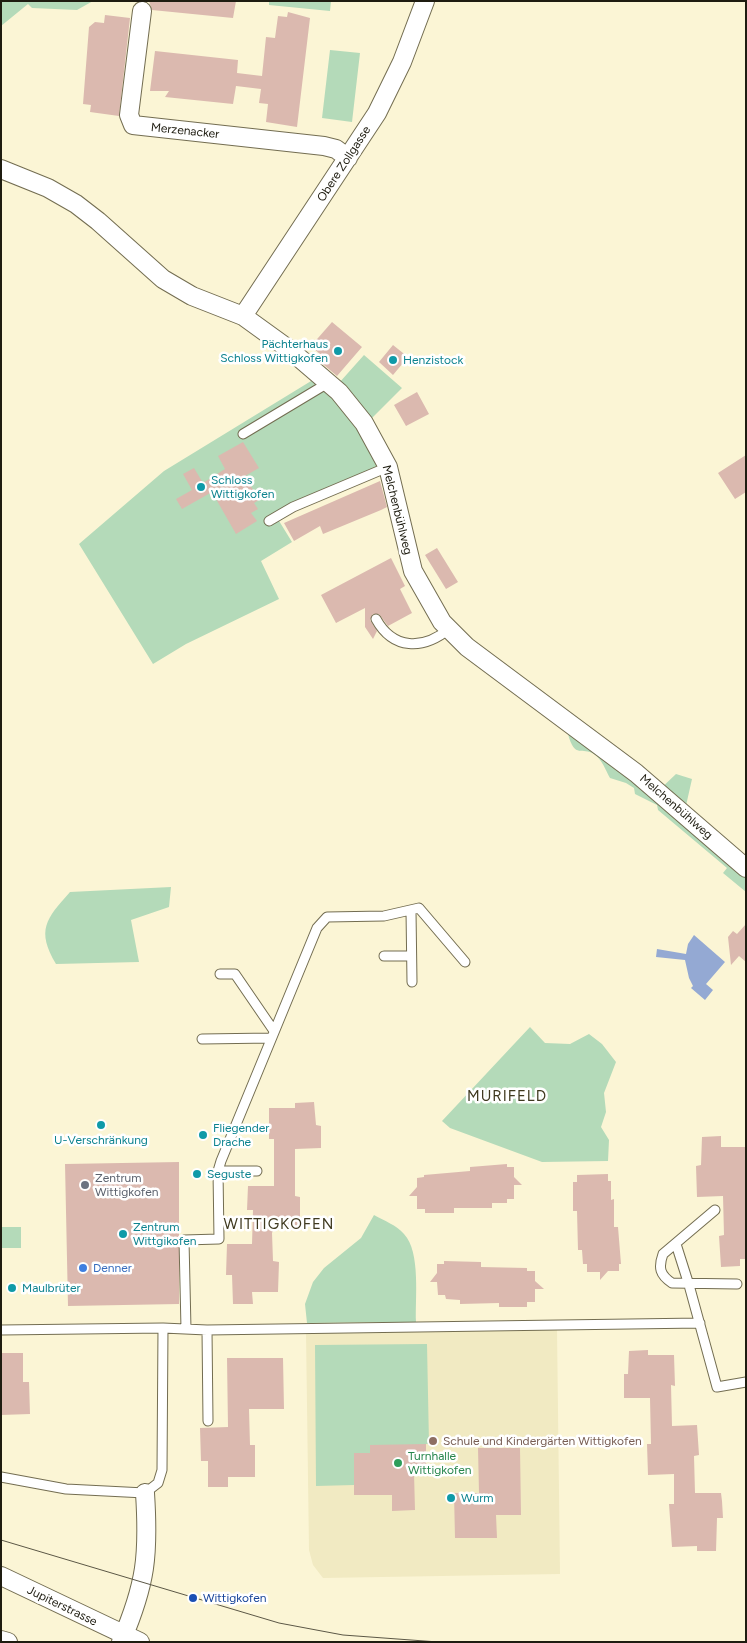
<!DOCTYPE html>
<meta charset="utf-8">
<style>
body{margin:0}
#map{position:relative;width:747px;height:1643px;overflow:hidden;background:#fbf5d5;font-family:Figtree,sans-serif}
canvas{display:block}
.frame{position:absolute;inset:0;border:2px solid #1e1c10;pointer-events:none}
</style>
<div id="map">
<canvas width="747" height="1643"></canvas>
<div class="frame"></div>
</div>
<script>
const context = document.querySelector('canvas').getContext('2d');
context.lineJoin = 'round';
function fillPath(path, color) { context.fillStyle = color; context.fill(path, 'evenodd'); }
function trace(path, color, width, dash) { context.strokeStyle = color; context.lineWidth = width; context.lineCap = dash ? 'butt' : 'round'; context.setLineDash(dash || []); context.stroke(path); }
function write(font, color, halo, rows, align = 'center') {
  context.font = font + ' Figtree,sans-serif'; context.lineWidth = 5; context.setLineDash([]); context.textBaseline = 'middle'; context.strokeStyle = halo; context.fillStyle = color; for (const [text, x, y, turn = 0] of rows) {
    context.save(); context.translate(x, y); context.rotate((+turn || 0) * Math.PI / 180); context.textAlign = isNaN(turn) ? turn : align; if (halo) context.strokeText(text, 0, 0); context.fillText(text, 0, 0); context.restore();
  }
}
fillPath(new Path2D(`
 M557 1329 560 1574 323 1578 313 1565 309 1550 306 1332Z`), '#f1eac2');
fillPath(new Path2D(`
 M3 1H93L77 10 32 8 28 4 1 26V3Z
 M269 1H331L330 11 269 5Z
 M330 50 360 53 352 122 322 118Z
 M364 355 402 388 370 420 339 383Z
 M316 378 354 418 380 468 276 516 292 542 261 561 279 599 186 644 153 664 79 544 164 471Z
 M572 726 657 792 676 774 692 779 685 810 746 870V892L723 873 727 868 658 810 657 805 635 794 634 788 626 783 610 778C606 771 602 759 594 754 582 746 575 760 568 734Z
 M171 887 169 907 131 920 139 962 56 964C36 930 46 919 70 892Z
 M530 1027 545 1043 570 1044 589 1034 602 1044 616 1062 604 1093 606 1112 601 1127 609 1140 608 1161 542 1162 450 1128 442 1121Z
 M374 1215C385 1221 396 1225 404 1234 421 1252 415 1299 416 1322L307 1323 305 1304 313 1282 324 1268 361 1238Z
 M1 1227H21V1248H1Z
 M427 1344 429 1444H426V1472L371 1473 370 1453H354V1485L316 1486 315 1345Z`), '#b4dab9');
fillPath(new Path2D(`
 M694 935 725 962 706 984 713 990 705 1000 691 988 693 986 689 978 685 960 656 957 657 949 686 954 688 944Z`), '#94a9d3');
fillPath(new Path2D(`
 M149 1H236L233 18 152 10Z
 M288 12 310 18 297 127 266 122 268 104 259 103 261 89 236 86 233 104 165 97 169 91H150L155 51 238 60 237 73 262 76 266 37 275 38 278 16 287 17Z
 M105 15 130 18 119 116 90 112 91 105 83 104 89 27 95 22 104 23Z
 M332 322 362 347 337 376 318 360 321 355 311 346Z
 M393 345 408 357 393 375 379 362Z
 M417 392 429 414 406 426 394 405Z
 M243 442 259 468 245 476 259 500 254 503 258 509 251 513 257 521 236 534 212 492 182 509 176 499 192 490 183 474 194 468 203 483 225 469 218 456Z
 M746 455V492L735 499 718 473Z
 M380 481 387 507 381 510 323 534 320 526 294 541 284 523Z
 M437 548 458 582 446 589 425 555Z
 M391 558 405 586 400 589 412 613 388 626 379 614H373L370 620 377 631 373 639 365 627V608L336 623 321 595Z
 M746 924V962L739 956 731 965 728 937 733 931 737 934Z
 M314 1102 316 1125 321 1126V1148L295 1149V1196L300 1197V1227L274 1228 272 1233 273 1261 279 1262 278 1292H252L253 1304H233L232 1275H226L227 1244H252L253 1210H247L248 1186H274V1139H269V1108H295V1103Z
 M721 1136V1147H746V1259H740V1266L721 1267 719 1236 724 1235 723 1196 697 1197 696 1166 701 1165 702 1137Z
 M179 1162V1304L68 1306 65 1164Z
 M507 1164V1167H514V1177L522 1185H514V1199H507V1203H492V1208H454V1213H425V1209H417V1196H409L417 1187V1178L424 1177V1175L470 1171V1167Z
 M608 1174V1181H611V1200L614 1199V1227H618L621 1264H619V1271H608L600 1280V1272H587V1264H583L582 1250H578L577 1211H573V1182H577V1175Z
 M444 1261 481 1262V1267L527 1268V1271H535V1281L544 1289H535V1302H527V1307H499V1303L460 1304V1300L446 1299 445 1295H438L437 1282H430L437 1273V1264H444Z
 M648 1350V1355H674L675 1386 671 1385 672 1426 697 1425 699 1455 694 1456 695 1493H721L722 1501 723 1518H717L716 1551H697V1546L672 1547 669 1504H674V1474L648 1475 647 1444H651L650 1398H624V1374H628L629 1351Z
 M2 1353H23V1382H29L30 1414 1 1415Z
 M227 1358H283L284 1409H249L250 1445H255V1477H228V1487H208V1461H201L200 1428 228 1427Z
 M426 1444V1472L414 1473 415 1510 392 1511V1495H354V1453H370V1445Z
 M478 1448H520L521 1515H496L497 1538H455L454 1493H479Z`), '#dbb9af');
const lane = new Path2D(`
 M243 434 328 383
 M269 521 293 507 388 467
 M376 619C393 650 423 650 449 629
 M411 911 412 982
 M384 956H411
 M220 974H235L274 1031
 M202 1039 271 1038
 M218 1171H257
 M715 1210 663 1254C658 1268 660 1275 672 1283L737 1284
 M676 1244 689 1285 717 1387 746 1382
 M186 1329 184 1240 219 1239 218 1171 221 1161 317 928 327 917 384 916 419 908 465 962
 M1 1330 163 1328 207 1330 700 1323
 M207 1330 208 1421
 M1 1477 66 1489 145 1493 158 1483 162 1470 163 1328`);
const street = new Path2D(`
 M142 11 129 115 133 125 324 146 336 149 348 158
 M1 169 48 188 76 204 98 221 163 279 192 296 243 316 290 350 339 392 364 423 388 467 413 571 442 622 467 647 636 773 746 868
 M243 316 377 113 402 62 425 1
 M1 1576 140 1642
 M1 1640 8 1642
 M121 1642C146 1584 149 1555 145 1493`);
trace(lane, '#736d51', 11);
trace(street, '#736d51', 20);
trace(lane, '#fff', 9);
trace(street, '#fff', 18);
trace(new Path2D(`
 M1 1540 279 1623 343 1635 438 1642`), '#5b5746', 1);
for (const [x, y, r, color] of [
 [338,351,5,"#0f9aa8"],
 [393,360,5,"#0f9aa8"],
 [201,487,5,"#0f9aa8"],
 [101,1125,5,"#0f9aa8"],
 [203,1135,5,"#0f9aa8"],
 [197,1174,5,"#0f9aa8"],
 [85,1185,5,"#6b7280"],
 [123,1234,5,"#0f9aa8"],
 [83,1268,5,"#3f7fe0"],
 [12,1288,5,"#0f9aa8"],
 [433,1441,5,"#8d6e63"],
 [398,1463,5,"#2e9e5b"],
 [451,1498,5,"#0f9aa8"],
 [193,1598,5,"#1a4fb4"]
]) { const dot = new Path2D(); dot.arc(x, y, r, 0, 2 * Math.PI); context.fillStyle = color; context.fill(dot); trace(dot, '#fff', 2); }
write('12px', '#1e1c10', '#fff', [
 ["Merzenacker",185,131,6],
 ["Obere Zollgasse",344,164,-57],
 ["Melchenbühlweg",397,510,76],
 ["Melchenbühlweg",676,807,41],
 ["Jupiterstrasse",62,1606,26]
]);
write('12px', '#0d838f', '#fff', [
 ["Pächterhaus",328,344,"right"],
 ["Schloss Wittigkofen",328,358,"right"],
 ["Henzistock",403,360],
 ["Schloss",211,480],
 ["Wittigkofen",211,494],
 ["Fliegender",213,1128],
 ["Drache",213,1142],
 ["U-Verschränkung",101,1140,"center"],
 ["Seguste",207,1174],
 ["Zentrum",133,1227],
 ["Wittgikofen",133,1241],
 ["Maulbrüter",22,1288],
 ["Wurm",461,1498]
], 'left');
write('12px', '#5b616d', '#fff', [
 ["Zentrum",95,1178],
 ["Wittigkofen",95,1192]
], 'left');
write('12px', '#366cbe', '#fff', [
 ["Denner",93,1268]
], 'left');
write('12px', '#785e54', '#fff', [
 ["Schule und Kindergärten Wittigkofen",443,1441]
], 'left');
write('12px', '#27864d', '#fff', [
 ["Turnhalle",408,1456],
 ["Wittigkofen",408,1470]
], 'left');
write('12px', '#164399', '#fff', [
 ["Wittigkofen",203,1598]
], 'left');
context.letterSpacing = '1px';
write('15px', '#3f391f', '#fff', [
 ["MURIFELD",507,1097],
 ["WITTIGKOFEN",279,1225]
]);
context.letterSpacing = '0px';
</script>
